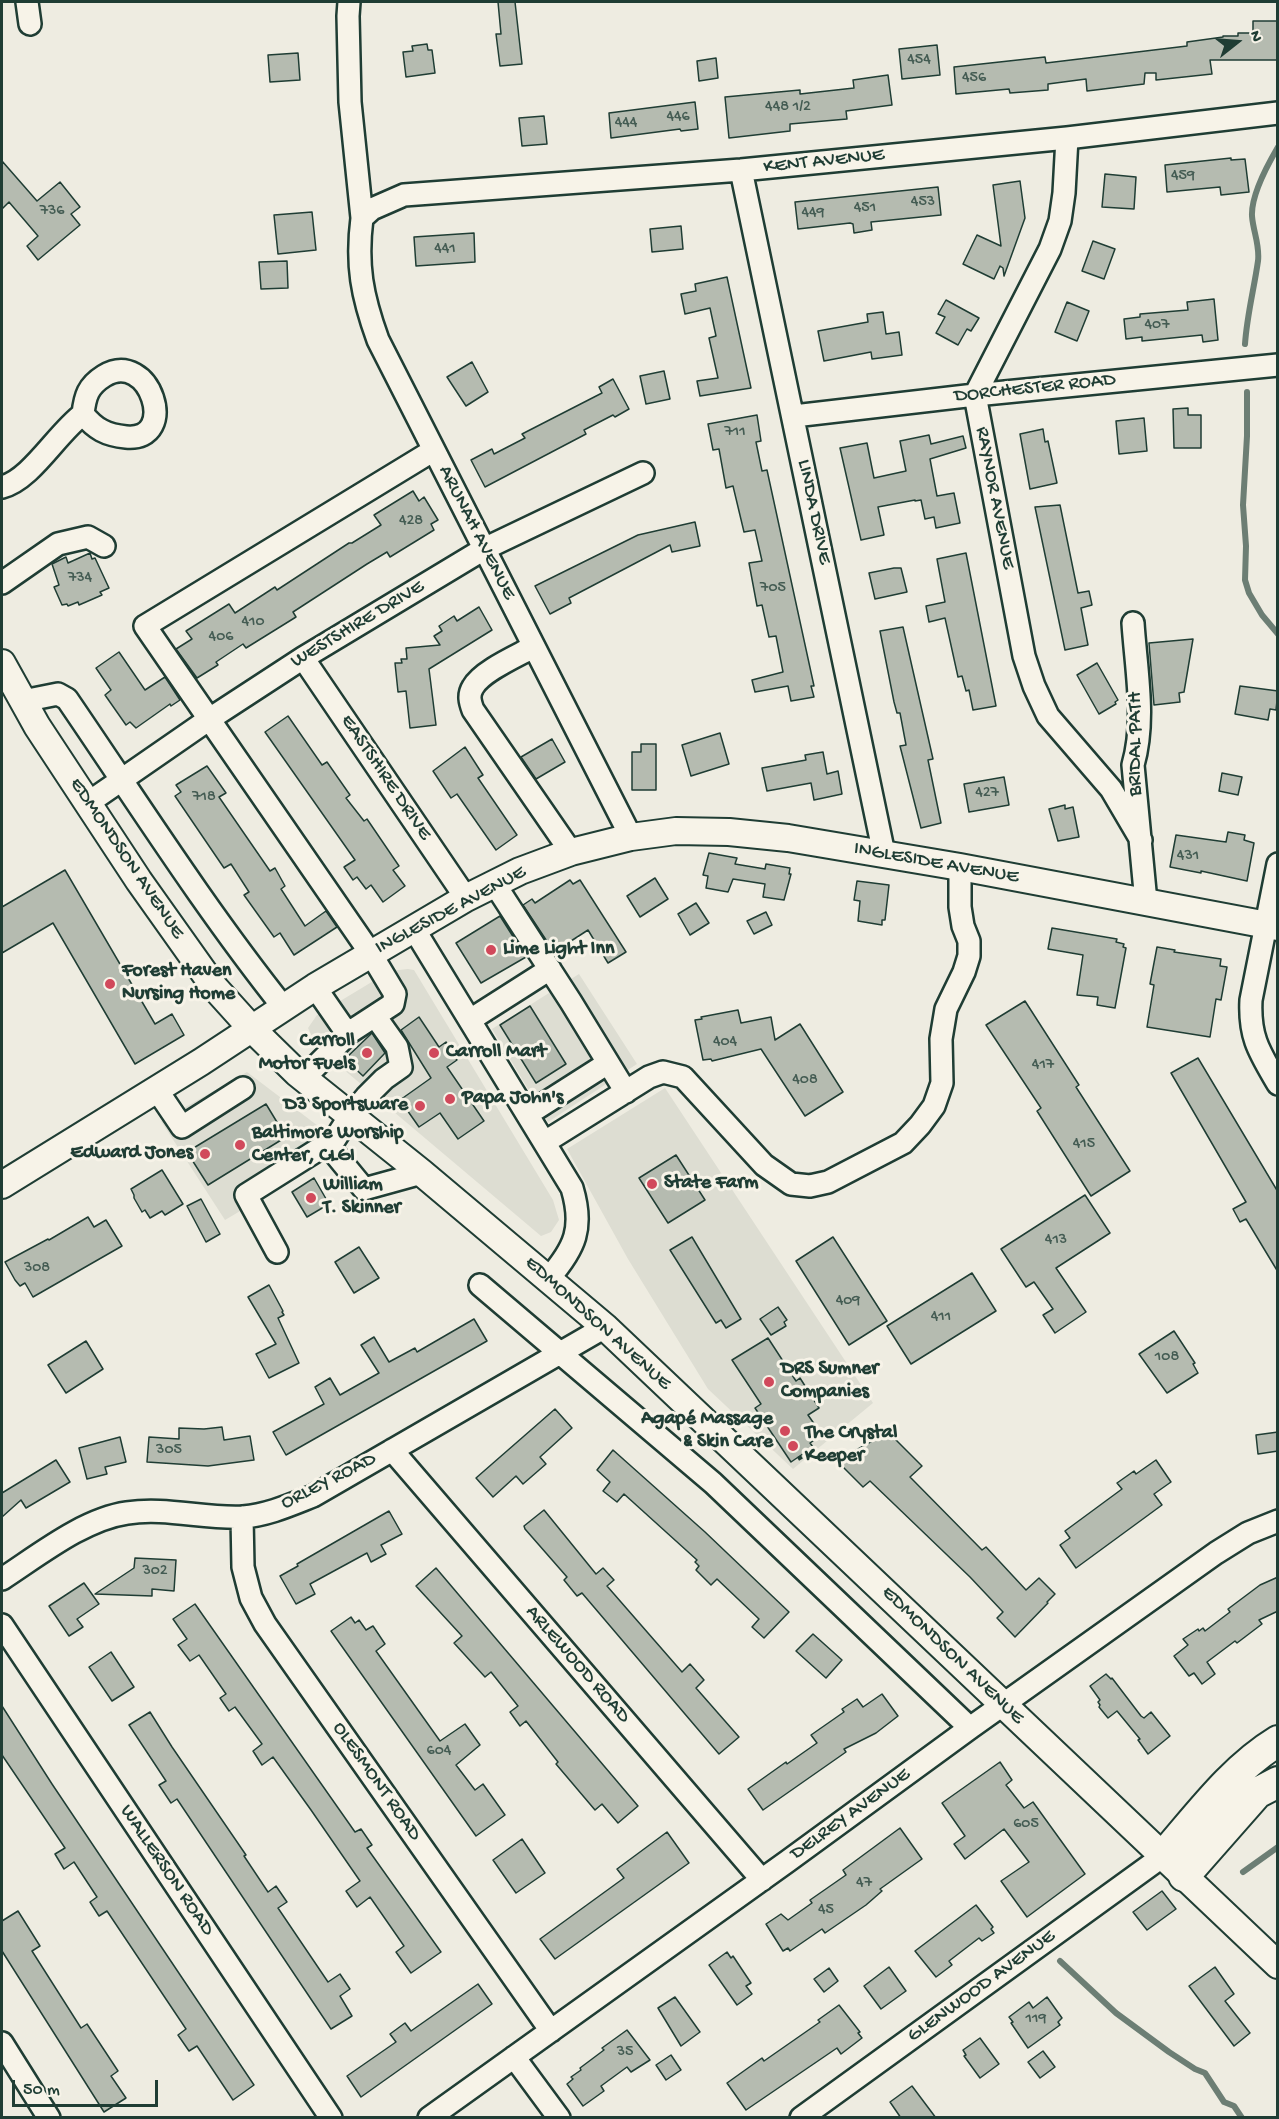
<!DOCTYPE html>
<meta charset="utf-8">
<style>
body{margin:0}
#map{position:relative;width:1279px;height:2119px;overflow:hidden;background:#eeece1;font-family:"Gochi Hand",sans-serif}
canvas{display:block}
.frame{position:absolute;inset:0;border:3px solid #1f3d34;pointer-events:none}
.north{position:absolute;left:1207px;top:12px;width:60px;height:60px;-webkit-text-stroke:4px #f7f3e8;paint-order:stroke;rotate:73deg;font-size:16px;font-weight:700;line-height:24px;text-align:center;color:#1f3d34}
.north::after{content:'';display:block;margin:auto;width:21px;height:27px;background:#1f3d34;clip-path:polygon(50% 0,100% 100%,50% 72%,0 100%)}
.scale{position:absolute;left:12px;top:2080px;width:146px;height:27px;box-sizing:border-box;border:3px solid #1f3d34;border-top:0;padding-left:8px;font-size:18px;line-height:21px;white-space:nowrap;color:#1f3d34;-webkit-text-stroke:4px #f7f3e8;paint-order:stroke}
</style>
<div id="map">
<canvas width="1279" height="2119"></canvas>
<div class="frame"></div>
<div class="north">N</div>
<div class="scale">50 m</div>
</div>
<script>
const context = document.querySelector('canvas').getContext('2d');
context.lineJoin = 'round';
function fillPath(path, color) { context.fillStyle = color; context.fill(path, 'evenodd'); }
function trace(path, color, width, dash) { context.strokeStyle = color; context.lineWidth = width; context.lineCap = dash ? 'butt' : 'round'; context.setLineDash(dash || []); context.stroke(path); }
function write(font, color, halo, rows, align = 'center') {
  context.font = font + ' "Gochi Hand",sans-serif'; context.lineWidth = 6; context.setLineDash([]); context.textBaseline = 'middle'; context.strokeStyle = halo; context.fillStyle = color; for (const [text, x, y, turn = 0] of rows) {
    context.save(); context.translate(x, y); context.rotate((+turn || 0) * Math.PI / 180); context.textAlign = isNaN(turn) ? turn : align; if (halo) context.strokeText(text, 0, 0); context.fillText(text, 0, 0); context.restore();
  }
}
fillPath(new Path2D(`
 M408 969 414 970 553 1200 559 1220 551 1232 541 1236 317 1047 308 1028 317 1015 390 971Z
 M579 974 637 1064 548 1122 492 1029Z
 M247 1072 347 1148 225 1220 161 1121Z
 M665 1088 873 1403 793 1469 708 1389 628 1259 567 1149Z`), '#ddddd2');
trace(new Path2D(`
 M1245 344C1247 315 1254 289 1258 261 1260 245 1253 231 1252 216 1251 196 1268 164 1278 147
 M1247 392V436L1243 505 1246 546 1245 580 1249 593 1262 615 1278 634
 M1243 1872 1278 1847
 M1060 1961 1116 2013 1169 2052 1195 2069 1205 2073 1224 2102 1234 2106 1242 2118`), '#6c7e74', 6);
const building = new Path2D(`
 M498 2H515L522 64 500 66 496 34H501Z
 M1253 21H1278V60H1210L1212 74 1156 80V73H1145L1144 84 1087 91 1086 79 1048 84V90L1010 93 1009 89 956 94 954 67 1045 57 1046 63 1187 46V42L1223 37V36H1238V33H1253Z
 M427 44 428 50H432L435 73 406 77 403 52 413 51 412 46Z
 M937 45 940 75 902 79 899 49Z
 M298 53 300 80 270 82 268 55Z
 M716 58 718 78 699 81 697 61Z
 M888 75 892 105 846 111 847 119 790 124V131L729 138 725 97 800 90V94L854 88 853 80Z
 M695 102 698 129 681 131 680 129 611 138 609 113Z
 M544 116 547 144 522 146 519 118Z
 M1231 158V160L1245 159 1249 192 1221 195 1220 187 1167 192 1165 165Z
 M2 161 37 201 60 182 80 207 71 214 80 225 38 260 27 246 38 236 9 202 2 209Z
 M1105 174 1136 177 1134 209 1102 207Z
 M1020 181 1025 218 1004 276 1003 268 1000 266 994 279 963 264 977 235 1001 246 993 185Z
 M938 187 941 215 871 222 872 230 854 233 853 224 850 223 798 229 795 202Z
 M312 212 316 250 278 254 274 215Z
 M681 226 683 249 652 252 650 229Z
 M474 233 475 262 416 266 414 237Z
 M1093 241 1115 249 1104 279 1082 271Z
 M287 261 288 288 261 289 259 262Z
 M727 277 751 388 700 396 697 381 718 378 709 338 716 336 710 308 685 314 681 294 696 291 695 284Z
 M1214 299 1218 340 1203 342 1202 335 1142 341V337L1126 339 1124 319 1140 317V314L1188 310 1187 302Z
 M946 300 979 318 971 331 967 329 958 345 936 333 945 317 938 314Z
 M1067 302 1089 311 1077 341 1055 332Z
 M883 312 886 334 899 332 902 355 872 359 871 352 824 361 818 331 868 322 867 314Z
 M472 362 488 392 466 406 447 377Z
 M664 371 670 399 646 404 640 376Z
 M613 379 629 409 615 417 613 415 584 430 586 434 485 487 471 460 492 449 494 454 525 438 522 434 602 393 599 387Z
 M1188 408V415H1201V448H1174L1173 409Z
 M757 415 761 441 756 442 762 471 767 470 814 686H811L814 697 791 701 788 686 755 692 752 680 783 672 776 636 769 637 762 605 757 606 749 563 762 561 755 530 744 532 733 486 726 488 719 449 713 450 708 424Z
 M1144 418 1147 451 1119 454 1116 421Z
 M1043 429 1045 442 1048 441 1057 483 1030 489 1020 434Z
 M929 435 931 444 963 436 966 448 930 459 937 496 954 493 960 523 936 528 934 517 925 519 921 500 915 501V500L878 507 884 535 861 540 840 448 867 443 874 478 906 471 900 441Z
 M413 491 419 501 424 497 438 520 431 524 434 530 390 557 387 552 367 564 293 612 296 617 246 648 243 644 216 662 218 665 197 678 176 649 192 639 186 631 229 604 235 613 275 587 277 590 349 543H352L381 525 374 515Z
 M1060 505 1078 593 1089 591 1092 605 1081 608 1088 645 1065 650 1035 507Z
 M695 522 700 546 672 552 670 545 569 598 571 603 550 614 535 586 638 535Z
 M90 553 92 559 95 558 109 588 100 592 102 595 79 605 78 602 68 606 67 604 62 605 54 587 59 585 52 564 66 557 68 563Z
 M966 553 996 706 973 710 969 690 966 691 962 676 958 677 945 618 929 622 926 606 945 602 937 559Z
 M894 568H901L907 592 875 599 869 573Z
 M479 607 492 630 429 669 436 725 410 728 406 691 398 692 395 663H402L401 659H407L406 648 440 645 434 636 442 631 439 626 454 616 457 621Z
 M903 627 933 759 928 760 941 823 921 828 900 746 906 745 900 713H897L894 702 880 631Z
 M1193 639 1184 692 1179 693 1180 702 1154 705 1149 643Z
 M119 652 145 690 165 677 180 700 171 706 170 704 136 728 130 722 126 725 105 695 111 690 96 668Z
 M1097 663 1118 700 1115 702 1116 704 1099 714 1077 675Z
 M1240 686 1278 691 1276 710 1270 709 1268 720 1235 714Z
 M288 716 322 765 327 762 350 795 346 798 364 821 367 819 399 866 393 870 405 886 383 902 371 885 366 889 357 877 353 880 344 867 355 860 265 732Z
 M720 733 729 764 691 776 682 745Z
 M552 739 565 762 536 779 521 757Z
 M641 744H656V790H632V752H641Z
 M465 747 483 775 478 778 517 835 496 850 457 794 451 798 433 771Z
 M823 752 827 774 838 771 842 794 814 800 811 783 767 791 762 768 806 760 805 755Z
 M207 766 226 793 219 797 270 871 275 868 285 886 281 889 305 926 326 911 337 927 294 955 280 933 274 937 244 895 249 892 231 864 224 868 175 796 181 792 176 785Z
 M1222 773 1242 777 1238 795 1219 791Z
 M1004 777 1009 805 969 812 964 784Z
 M1065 805V809L1073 807 1079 837 1058 841 1049 809Z
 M1228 832 1245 835 1244 840 1254 843 1247 881 1201 871V873L1170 867 1176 835 1226 842Z
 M709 853 737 858 735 864 765 869 766 864 790 868 789 874H791L784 900 763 897 765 884 733 879 728 892 706 888 708 876 703 875Z
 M65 870 155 1024 172 1014 184 1035 135 1064 53 923 2 953V907Z
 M655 878 668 899 640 917 627 896Z
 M570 880 573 884 580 880 626 952 608 963 588 930 554 952 523 905 532 899 535 903Z
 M857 881 889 885 885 920H882V925L858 921 860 901 854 900Z
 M696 903 709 923 690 935 678 914Z
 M766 912 772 925 754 934 747 921Z
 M500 916 526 957 481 983 456 943Z
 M1052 928 1117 939 1116 942 1124 944 1123 947 1126 948 1115 1008 1097 1005 1098 997 1077 995 1083 955 1048 949Z
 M1157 947 1175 950 1174 952 1221 959 1220 966 1227 967 1221 1000 1216 999 1210 1037 1147 1027 1154 985 1150 984Z
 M1025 1001 1079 1085 1076 1087 1130 1171 1091 1196 1037 1111 1041 1108 986 1025Z
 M530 1006 566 1064 536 1083 500 1025Z
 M738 1010 741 1023 771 1017 775 1040 800 1024 843 1092 805 1116 761 1049 712 1061 711 1059 703 1060 695 1020 702 1019 701 1017Z
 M419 1017 439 1047 446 1042 457 1060 447 1067 484 1121 458 1139 440 1113 419 1127 400 1100 431 1078 401 1030Z
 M372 1033 385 1053 363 1076 345 1059Z
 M1198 1058 1278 1192V1272L1246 1219 1240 1222 1233 1209 1246 1202 1171 1073Z
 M266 1104 286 1137 208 1185 187 1152Z
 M676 1155 705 1200 668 1223 639 1178Z
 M162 1170 183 1204 165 1215 162 1211 150 1218 145 1210 142 1212 134 1198V1195L131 1189Z
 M314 1178 329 1204 307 1217 292 1192Z
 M1085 1195 1110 1233 1056 1268 1086 1312 1055 1333 1043 1315 1053 1309 1034 1282 1026 1287 1001 1249Z
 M201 1199 220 1234 206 1242 187 1206Z
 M88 1217 94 1227 106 1220 122 1246 33 1297 25 1283 20 1286 15 1280 5 1262 48 1239 49 1240Z
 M692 1237 741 1319 726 1328 721 1320 716 1323 670 1250Z
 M833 1237 887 1321 849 1345 796 1261Z
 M359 1247 379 1278 354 1293 335 1262Z
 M972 1273 996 1311 911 1364 887 1326Z
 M269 1285 283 1311 282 1312 284 1315 278 1318 299 1363 269 1378 256 1354 276 1344 248 1297Z
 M778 1307 787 1320 784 1322 786 1326 771 1335 760 1319Z
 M474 1319 487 1341 286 1455 273 1432 324 1404 315 1387 330 1378 340 1395 379 1373 361 1345 374 1337 389 1362 415 1348 417 1352Z
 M1174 1331 1195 1363 1193 1364 1198 1373 1167 1393 1139 1354Z
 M768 1338 796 1381 800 1378 819 1408 808 1415 822 1435 810 1443 813 1447 791 1462 755 1408 761 1404 732 1360Z
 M86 1341 103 1369 66 1393 48 1365Z
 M555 1409 572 1428 540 1457 546 1464 523 1484 516 1476 493 1497 476 1478Z
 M222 1427 224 1440 250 1436 254 1460 208 1466 147 1462 149 1437 179 1439V1428L204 1429Z
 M888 1432 922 1466 910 1477 982 1550 986 1547 1026 1590 1039 1578 1055 1594 1047 1602 1048 1603 1015 1637 997 1618 1003 1612 970 1577 870 1481 863 1487 837 1461Z
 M1278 1432V1451L1258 1454 1256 1435Z
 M120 1437 126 1462 105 1467 107 1474 87 1479 79 1448Z
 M613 1450 705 1532 789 1612 764 1638 752 1627 759 1619 717 1579 711 1585 696 1570 699 1566 695 1562 697 1560 624 1494 617 1502 603 1491 610 1482 597 1470Z
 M56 1460 70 1482 26 1508 21 1500 2 1517V1493Z
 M1156 1460 1171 1482 1154 1494 1162 1505 1076 1568 1060 1545 1070 1538 1065 1531 1122 1489 1117 1483 1134 1471 1136 1474Z
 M544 1510 596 1574 603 1568 614 1580 607 1586 682 1672 690 1664 704 1680 696 1688 739 1737 719 1754 582 1593 577 1596 564 1580 567 1577 525 1529 524 1526Z
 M389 1511 402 1534 381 1545 386 1554 371 1562 367 1553 310 1584 315 1594 296 1604 280 1576 298 1566 297 1564Z
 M135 1558 176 1560 174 1591 152 1589V1596L95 1594 134 1568Z
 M436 1568 638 1806 618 1823 602 1804 595 1810 556 1764 558 1762 526 1721 520 1726 510 1712 518 1706 491 1672 485 1677 454 1643 462 1636 416 1586Z
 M1278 1577V1611L1259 1620 1262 1624 1237 1643 1235 1641 1207 1662 1215 1674 1202 1684 1194 1673 1189 1676 1174 1656 1188 1645 1183 1639 1198 1629 1199 1631 1203 1628 1205 1631 1230 1612 1228 1609 1260 1585Z
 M84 1583 99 1604 77 1619 83 1627 69 1636 49 1606Z
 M195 1604 355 1832 361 1829 372 1845 367 1848 441 1952 411 1973 396 1952 404 1946 370 1897 357 1907 346 1891 360 1881 311 1810 273 1757 262 1765 253 1751 262 1744 235 1707 229 1711 220 1698 226 1694 199 1655 190 1661 178 1645 187 1639 173 1619Z
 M351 1617 355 1623 359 1620 366 1630 373 1626 385 1644 376 1651 440 1741 465 1724 480 1745 456 1765 475 1790 483 1784 505 1815 476 1836 331 1631Z
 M813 1634 842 1660 826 1678 796 1651Z
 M111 1652 134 1687 112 1701 89 1667Z
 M1106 1674 1111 1679 1112 1678 1141 1716 1144 1718 1151 1712 1170 1736 1148 1754 1138 1740 1140 1739 1117 1711 1108 1718 1099 1707 1100 1705 1098 1702 1100 1700 1090 1686Z
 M882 1694 898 1716 876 1733 844 1749 846 1752 763 1810 748 1789 786 1762 787 1764 817 1743 811 1735 844 1712 842 1709 857 1699 863 1707Z
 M2 1706 52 1784 254 2085 233 2100 197 2046 189 2051 178 2035 186 2029 107 1911 99 1916 90 1902 97 1897 74 1862 64 1869 55 1854 65 1848 2 1755Z
 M150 1712 172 1747 246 1855 244 1856 268 1892 276 1886 287 1902 278 1908 328 1982 340 1974 350 1989 340 1996 352 2016 331 2029 177 1799 171 1803 159 1785 166 1781 129 1725Z
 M1000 1762 1012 1780 1006 1785 1024 1808 1033 1802 1085 1874 1027 1917 1001 1881 1029 1862 1004 1829 965 1859 954 1844 965 1836 942 1803Z
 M900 1828 922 1859 880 1889 882 1891 866 1905 825 1933 822 1929 790 1951 788 1948 783 1951 766 1924 781 1914 788 1920 812 1903 810 1900 846 1875 843 1870Z
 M667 1832 689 1863 555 1959 540 1939 624 1878 617 1869Z
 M522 1839 545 1873 516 1893 493 1860Z
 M1162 1891 1176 1909 1147 1930 1133 1912Z
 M976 1905 993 1927 991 1929 994 1933 982 1941 979 1938 949 1961 952 1965 936 1977 915 1951Z
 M18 1911 40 1946 32 1951 81 2028 87 2024 118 2071 111 2076 126 2098 104 2112 2 1951V1921Z
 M727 1952 731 1958 733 1956 751 1983 746 1986 752 1994 737 2005 709 1965Z
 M889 1967 906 1991 881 2009 864 1986Z
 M1215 1967 1234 1994 1225 2001 1250 2033 1234 2046 1189 1986Z
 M829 1968 838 1981 824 1992 814 1979Z
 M478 1984 492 2004 361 2097 347 2076 396 2042 390 2034 405 2023 411 2031Z
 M675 1997 700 2032 681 2046 658 2008Z
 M1047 1997 1062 2018 1058 2022 1060 2025 1028 2048 1011 2023 1013 2022 1009 2017 1029 2002 1033 2008Z
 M839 2005 860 2032 858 2033 862 2038 841 2054 837 2048 746 2110 727 2083 762 2058 764 2061 820 2022 818 2020Z
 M627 2030 650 2060 631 2072 627 2067 601 2086 604 2091 583 2106 567 2084 573 2079 571 2077 581 2070 580 2068 604 2050 602 2048Z
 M980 2038 999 2064 980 2078 964 2056 966 2055 963 2050Z
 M1043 2051 1055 2067 1040 2078 1028 2062Z
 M671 2055 681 2070 666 2080 656 2065Z
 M912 2086 936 2118H901L890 2102Z`);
fillPath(building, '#b5bbb0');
trace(building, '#1f3d34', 1.5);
const minor = new Path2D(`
 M27 2 30 24
 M349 2 348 16 350 102 362 218
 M1067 138 1064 193 1060 221 1050 249 975 395 1024 656 1034 686 1048 716 1111 789 1141 840
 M741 170 884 854
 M794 416 975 395 1278 365
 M2 487C31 480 57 433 83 414 85 396 88 386 104 376 150 348 180 442 126 437 106 435 95 429 83 414
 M2 583 58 544 88 537 104 546
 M1133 623C1136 669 1146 720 1133 765L1146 902
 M533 647C517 656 482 671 473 687 468 695 470 702 473 710L571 852
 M303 658 466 898
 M23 701 58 694 67 699C138 803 205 909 284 1008
 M88 803 208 720 303 658 484 549 643 473
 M631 837 378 340C362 296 356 265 362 218L372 209 404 195 741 170 1067 138 1278 113
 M1278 864 1251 1000C1249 1038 1260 1053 1278 1084
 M494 883 571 1002 626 1092
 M414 929 572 1188C584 1228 575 1248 549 1278
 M315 987 342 1026 350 1032 393 1004 395 994 371 954 145 626 434 450
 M470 1020 550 969
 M304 1078 350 1032
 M157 1090 182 1127 243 1088
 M528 1114 608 1063
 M545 1142 649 1077 663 1072 683 1077 764 1165 791 1184 810 1186 828 1182 903 1143 920 1125 934 1106 942 1083 941 1039 946 1009 964 972 969 956V941L963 926 960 907V867
 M327 1144 364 1189 422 1173
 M277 1252 246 1195 335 1139 350 1116 366 1097 384 1079 401 1067 397 1047 375 1016
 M480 1285 713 1483 970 1728
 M392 1450 762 1880
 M242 1517 243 1567 251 1598 265 1624 551 2031
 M2 1579C39 1555 84 1519 127 1513 166 1507 204 1519 243 1517 268 1515 290 1505 313 1496L605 1327
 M2 1625 331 2118
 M2 2043 49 2118
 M514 2057 559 2118
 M429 2118 788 1861 970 1728 1216 1553 1248 1533 1278 1521
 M801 2118 1163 1856`);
const major = new Path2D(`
 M2 663 37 726 139 881 215 988 252 1029 297 1073 422 1173 605 1327 1278 1965
 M2 1185 201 1062 315 987 466 898 520 871 571 852 631 837 676 831 729 832 788 838 960 867 1278 927`);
const highway = new Path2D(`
 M1163 1856C1198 1816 1232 1769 1278 1741
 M1184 1876 1257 1793 1278 1782`);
trace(minor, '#1f3d34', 26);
trace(major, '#1f3d34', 30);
trace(highway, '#1f3d34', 34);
trace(new Path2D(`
 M798 1459 808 1453 807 1451`), '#1f3d34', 4, [4.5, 4.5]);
trace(minor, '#f7f3e8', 21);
trace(major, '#f7f3e8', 26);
trace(highway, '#f7f3e8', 30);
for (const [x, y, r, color] of [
 [491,950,6,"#d1495b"],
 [110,984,6,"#d1495b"],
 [367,1053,6,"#d1495b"],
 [434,1053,6,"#d1495b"],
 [450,1099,6,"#d1495b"],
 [420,1106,6,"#d1495b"],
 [240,1145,6,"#d1495b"],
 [205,1154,6,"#d1495b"],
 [652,1184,6,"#d1495b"],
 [311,1198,6,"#d1495b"],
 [769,1382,6,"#d1495b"],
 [785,1431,6,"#d1495b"],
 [793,1446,6,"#d1495b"]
]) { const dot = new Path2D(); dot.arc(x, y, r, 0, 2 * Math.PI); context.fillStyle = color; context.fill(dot); trace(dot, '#f7f3e8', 2); }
write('16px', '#445c53', null, [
 ["454",919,61],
 ["456",974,79],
 ["448 1/2",788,108],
 ["446",678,118],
 ["444",626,124],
 ["459",1183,177],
 ["453",923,203],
 ["451",865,209],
 ["736",52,212],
 ["449",813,214],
 ["441",445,250],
 ["407",1157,326],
 ["711",735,433],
 ["428",411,522],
 ["734",80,579],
 ["705",773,589],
 ["410",253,623],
 ["406",221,638],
 ["427",987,794],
 ["718",204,798],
 ["431",1188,857],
 ["404",725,1043],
 ["417",1043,1066],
 ["408",805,1081],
 ["415",1084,1145],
 ["413",1056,1241],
 ["308",37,1269],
 ["409",848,1302],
 ["411",941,1318],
 ["108",1167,1358],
 ["305",169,1451],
 ["302",155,1572],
 ["604",439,1752],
 ["605",1026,1825],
 ["47",864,1884],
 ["45",826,1911],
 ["119",1036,2020],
 ["35",625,2053]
]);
write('20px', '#1f3d34', '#f7f3e8', [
 ["KENT AVENUE",824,162,-6],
 ["DORCHESTER ROAD",1035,389,-6],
 ["RAYNOR AVENUE",994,498,79],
 ["LINDA DRIVE",813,512,78],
 ["ARUNAH AVENUE",476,533,63],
 ["WESTSHIRE DRIVE",358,625,-31],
 ["BRIDAL PATH",1137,744,-90],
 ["EASTSHIRE DRIVE",385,778,56],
 ["EDMONDSON AVENUE",126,859,56],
 ["INGLESIDE AVENUE",936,864,10],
 ["INGLESIDE AVENUE",451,911,-28],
 ["EDMONDSON AVENUE",597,1324,42],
 ["ORLEY ROAD",329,1482,-27],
 ["EDMONDSON AVENUE",952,1656,44],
 ["ARLEWOOD ROAD",577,1665,49],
 ["OLESMONT ROAD",376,1782,55],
 ["DELREY AVENUE",851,1815,-36],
 ["WALLERSON ROAD",166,1871,56],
 ["GLENWOOD AVENUE",982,1987,-36]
]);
write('bold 20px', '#1f3d34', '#f7f3e8', [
 ["Lime Light Inn",503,950],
 ["Forest Haven",122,972],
 ["Nursing Home",122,995],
 ["Carroll",355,1042,"right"],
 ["Motor Fuels",355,1065,"right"],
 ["Carroll Mart",446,1053],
 ["Papa John's",462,1099],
 ["D3 Sportsware",408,1106,"right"],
 ["Baltimore Worship",252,1134],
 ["Center, CLGI",252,1157],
 ["Edward Jones",193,1154,"right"],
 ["State Farm",664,1184],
 ["William",323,1186],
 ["T. Skinner",323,1209],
 ["DRS Sumner",781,1370],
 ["Companies",781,1393],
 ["Agapé Massage",773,1420,"right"],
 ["& Skin Care",773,1443,"right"],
 ["The Crystal",805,1434],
 ["Keeper",805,1457]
], 'left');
</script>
